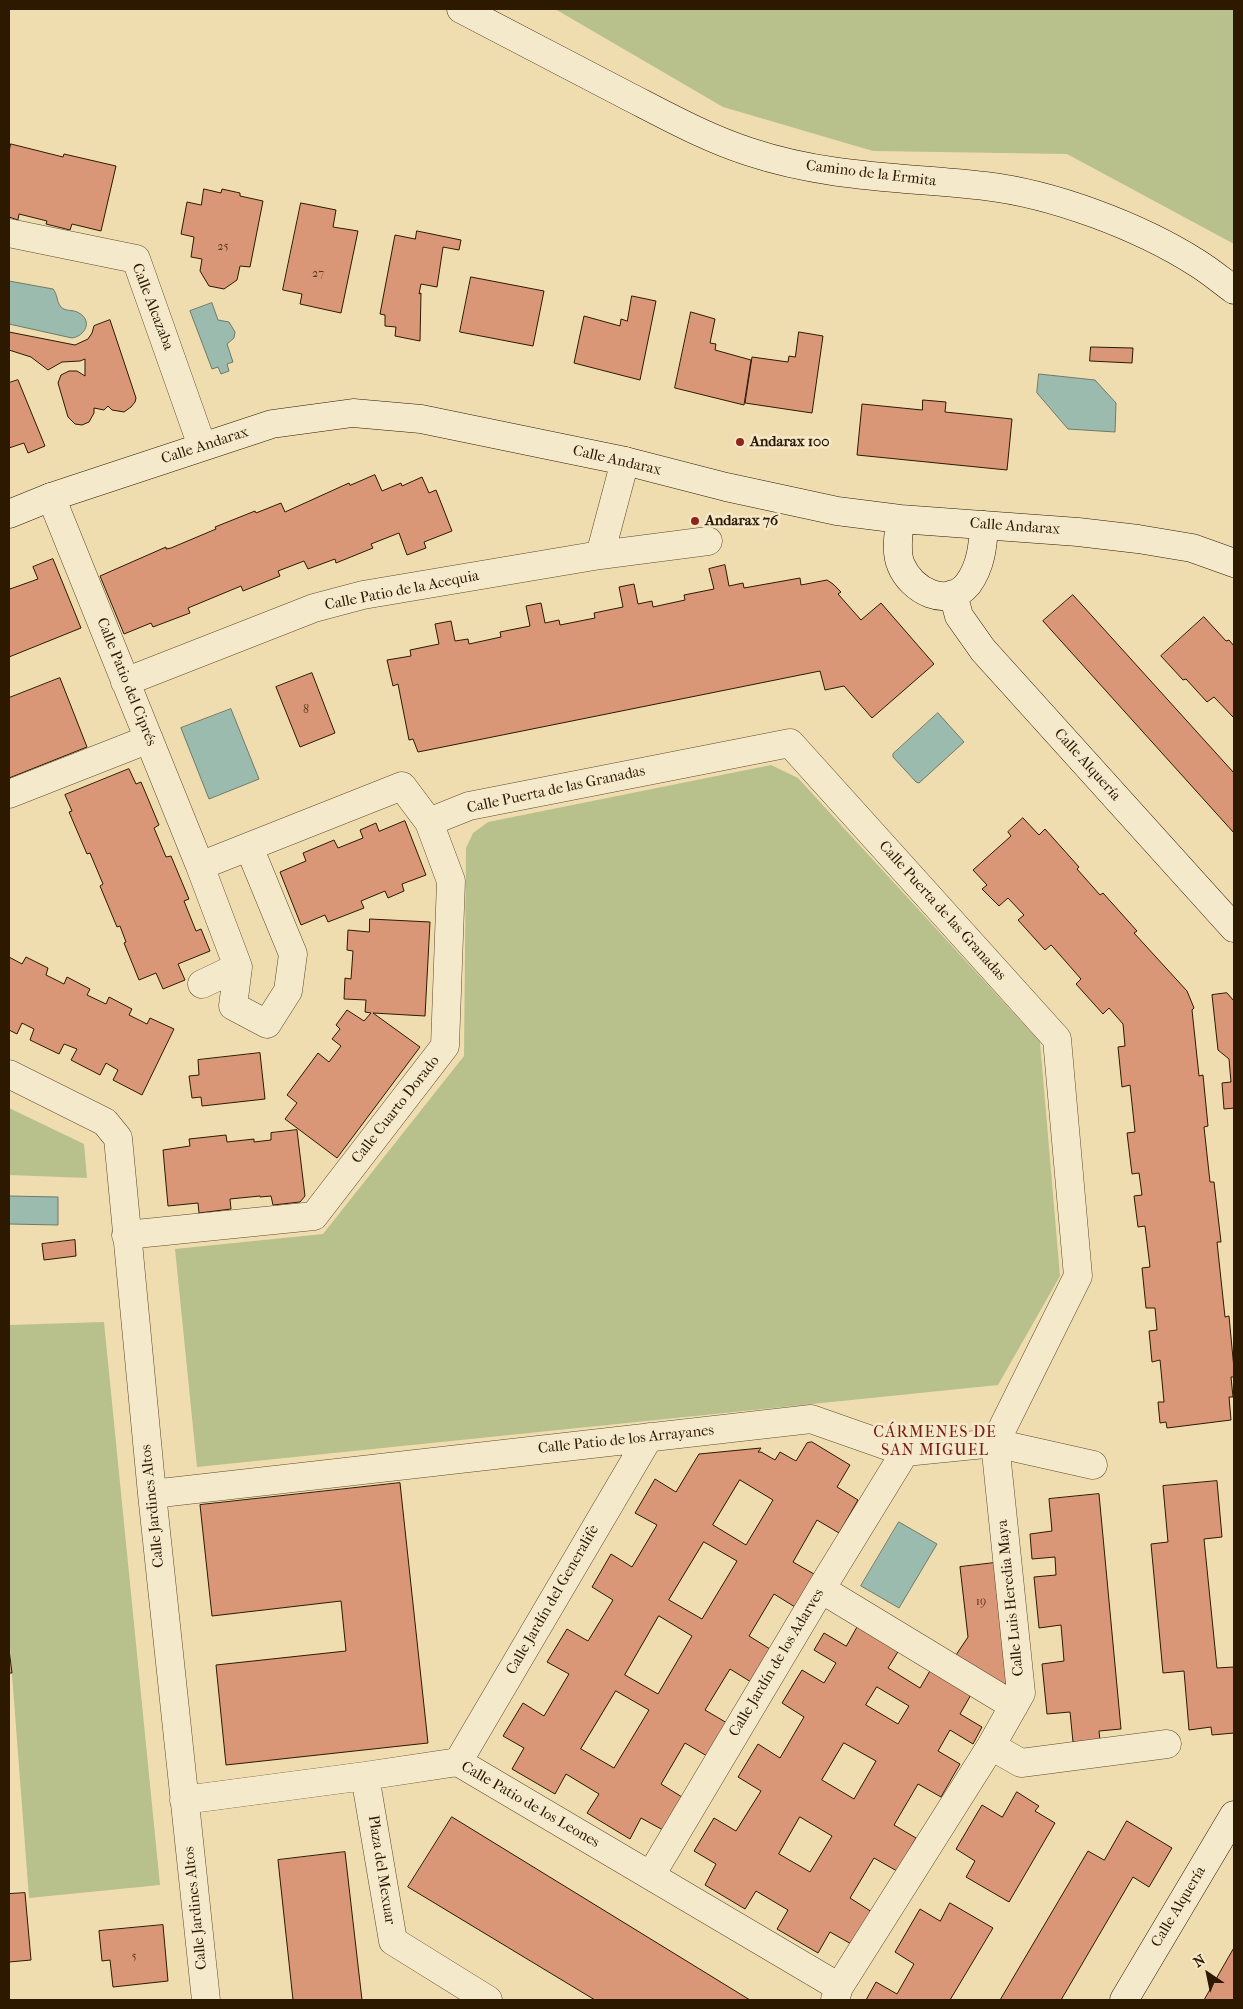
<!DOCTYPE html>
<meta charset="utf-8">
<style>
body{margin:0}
#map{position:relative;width:1243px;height:2009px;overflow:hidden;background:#f0ddaf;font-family:"IM FELL French Canon",serif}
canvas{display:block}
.frame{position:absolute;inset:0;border:10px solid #2c1900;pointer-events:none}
.north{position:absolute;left:1183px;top:1949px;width:50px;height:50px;-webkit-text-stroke:4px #f5e9cb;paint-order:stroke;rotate:326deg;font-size:14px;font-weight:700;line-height:20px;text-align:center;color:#2c1900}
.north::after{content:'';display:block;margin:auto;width:18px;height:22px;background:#2c1900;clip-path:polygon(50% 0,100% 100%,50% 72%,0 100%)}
</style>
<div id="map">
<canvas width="1243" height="2009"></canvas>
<div class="frame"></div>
<div class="north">N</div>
</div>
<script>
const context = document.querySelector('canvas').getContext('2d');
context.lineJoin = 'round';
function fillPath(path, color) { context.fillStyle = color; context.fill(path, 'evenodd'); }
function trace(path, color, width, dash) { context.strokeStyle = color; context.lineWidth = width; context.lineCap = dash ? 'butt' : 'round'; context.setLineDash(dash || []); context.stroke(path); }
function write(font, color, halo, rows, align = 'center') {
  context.font = font + ' "IM FELL French Canon",serif'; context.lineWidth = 5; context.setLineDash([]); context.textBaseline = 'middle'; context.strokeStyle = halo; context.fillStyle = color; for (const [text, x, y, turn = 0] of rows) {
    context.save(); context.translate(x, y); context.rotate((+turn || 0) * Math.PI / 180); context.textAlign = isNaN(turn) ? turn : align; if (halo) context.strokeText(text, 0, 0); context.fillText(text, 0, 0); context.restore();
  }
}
fillPath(new Path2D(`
 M555 9H1234V244L1067 154 873 151 723 107Z
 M771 765 798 778 1040 1042 1060 1276 998 1385 197 1467 175 1249 323 1234 464 1056 466 848 473 833 488 822Z
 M9 1108 84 1144 87 1178 9 1175Z
 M104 1322 160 1885 29 1898 9 1635V1325Z`), '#b8c18c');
const water = new Path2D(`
 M9 281 53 289C58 295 56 301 61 307 66 312 73 309 79 313 93 321 85 336 72 338L9 324Z
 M212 303 218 320 229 322 235 332 234 338 227 344 233 362 227 364 229 371 221 374 218 367 212 369 190 311Z
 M1039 374 1095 380 1116 403 1115 432 1068 429 1037 393Z
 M231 709 259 779 209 799 181 728Z
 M938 713 964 742 919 783 916 782 893 757V754Z
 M9 1196 58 1197V1225L9 1224Z
 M899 1522 937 1544 899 1608 861 1586Z`);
fillPath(water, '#9abbad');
trace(water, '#6e7a68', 1);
const building = new Path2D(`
 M11 144 63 157 64 154 116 166 101 231 72 224 70 230 46 224 47 221 19 214 18 220 9 217V152Z
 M204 189 221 193 222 189 240 193V196L263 201 250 267 240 266 237 280 224 289 209 286 200 271 202 259 191 257 194 237 181 234 187 202 201 205Z
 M301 203 336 210 333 227 358 231 341 313 300 304 302 294 283 290Z
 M417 231 461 240 459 250 443 247 437 287 421 284 419 294 421 293 420 341 395 336 396 327 385 326V315L380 314 395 235 415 239Z
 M471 277 544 291 533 346 460 332Z
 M632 296 656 301 640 380 574 363 584 316 620 326 621 319 627 321Z
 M691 312 715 319 710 343 716 344 715 350 751 360 744 405 675 388Z
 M110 320 136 398 135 402 131 407 124 412 112 410 108 406 104 410 94 408V413L89 422 82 425 75 424 68 417 58 383 61 375 69 371H77L85 376V359L80 361 62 362 48 370 31 357 9 350V332L75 345 88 339 92 333 94 326Z
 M799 332 823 336 812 413 745 403 752 357 788 362 789 356 795 357Z
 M1091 347 1133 348 1132 363 1090 361Z
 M18 380 45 446 28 453 24 443 9 448V383Z
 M923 400 946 402 945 412 1012 419 1007 470 857 455 862 404 922 410Z
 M375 475 382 491 401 483 402 486 422 477 429 493 436 490 452 531 424 542 426 548 407 555 399 533 371 544 373 548 336 563 335 559 308 569 304 561 278 571 280 576 243 591 241 586 188 608 190 613 153 627 151 623 124 634 100 576 166 547V549L171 548 216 529 215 527 255 511 256 513 281 503 285 512 349 483 350 485Z
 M53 559 81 628 9 657V587L10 589 38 579 33 567Z
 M725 565 729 586 743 583 744 588 800 578 801 585 827 580 833 584 841 592 838 594 861 620 881 603 934 664 872 718 844 686 825 690 820 671 418 752 413 739 409 740 398 684 393 686 387 660 411 656 410 650 439 644 435 624 451 621 455 641 468 639 469 644 501 637 500 632 530 626 526 606 541 603 545 623 559 620 560 625 595 618 594 613 623 607 619 587 634 584 638 604 652 601 653 607 685 600 684 595 714 589 709 569Z
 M1073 595 1234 773V833L1043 621Z
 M1204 617 1226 641 1229 640 1234 646V718L1214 697 1207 702 1186 679 1183 680 1161 656Z
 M312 673 335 733 300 747 276 687Z
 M60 678 87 747 9 778V698Z
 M129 769 136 784 141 782 159 825 154 828 166 857 171 856 189 899 184 901 196 931 201 929 210 951 178 964 185 980 163 989 156 973 139 980 124 943 126 942 120 926 117 927 100 886 103 884 90 853 87 854 69 812 72 811 65 795Z
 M1023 818 1039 835 1045 829 1079 867 1077 869 1100 895 1103 893 1137 931 1134 933 1187 991 1194 1008 1192 1010 1199 1076 1203 1075 1208 1126 1204 1127 1210 1182H1214L1221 1242H1217L1225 1317 1229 1316 1234 1369V1377H1231L1233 1397H1229L1231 1420 1167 1428 1166 1422 1160 1423 1158 1402H1164L1160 1360 1152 1362 1149 1331 1157 1330 1155 1308H1146L1142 1268 1150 1267 1145 1226 1138 1227 1134 1196 1142 1195 1139 1173 1132 1174 1127 1133 1135 1132 1130 1085 1122 1087 1118 1047 1125 1046 1123 1024 1109 1008 1103 1014 1076 984 1081 979 1053 947 1051 945 1045 950 1018 920 1024 915 1008 898 999 906 982 889 987 885 973 870 1011 836 1008 832Z
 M405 821 426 875 402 884 404 891 388 898 385 891 361 901 364 908 328 922 325 915 301 925 280 872 306 861 303 853 334 840 338 848 363 838 360 830 376 823 379 831Z
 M370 919 430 922 425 1016 373 1013 420 1047 337 1158 285 1119 297 1103 287 1095 318 1053 329 1062 341 1046 332 1039 340 1029 336 1025 347 1010 364 1021 371 1013 365 1012 366 1000 344 999 345 978 351 979 353 951 347 950 348 930 369 932Z
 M9 957 22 964 26 957 48 968 46 975 64 984 67 977 90 989 87 995 106 1004 109 997 132 1009 129 1015 147 1024 150 1018 174 1029 142 1095 113 1080 118 1070 106 1063 100 1075 71 1060 77 1049 64 1044 59 1054 30 1040 34 1029 22 1023 17 1034 9 1030Z
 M1227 993 1234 1001V1108L1224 1109 1222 1083 1231 1082 1229 1059 1218 1050 1212 995Z
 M260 1053 265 1099 202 1106 201 1097 192 1098 189 1076 199 1075 198 1060Z
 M297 1130 305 1196 300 1202 273 1205 271 1196 260 1197V1196L230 1199 231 1209 199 1213 198 1203 168 1206 163 1150 190 1146 189 1139 226 1135 227 1142 254 1139V1142L271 1140V1133Z
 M75 1240 76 1256 44 1260 42 1244Z
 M812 1442 850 1465 837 1487 858 1500 839 1533 817 1520 793 1562 814 1574 795 1607 774 1594 749 1636 770 1649 751 1682 730 1669 705 1710 727 1723 707 1756 685 1743 661 1784 682 1797 663 1830 641 1818 630 1839 587 1813 599 1794 566 1774 555 1794 512 1769 524 1748 503 1736 523 1703 544 1716 569 1674 547 1662 567 1629 588 1641 613 1600 592 1587 611 1554 632 1567 657 1525 635 1513 655 1479 676 1492 699 1454 761 1448 758 1452H761L775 1460 780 1452 796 1461 807 1443ZM740 1480 773 1500 746 1545 713 1525ZM704 1542 737 1561 702 1619 669 1600ZM659 1616 692 1636 658 1694 625 1675ZM616 1691 649 1710 614 1768 581 1749Z
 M1217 1481 1222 1537 1204 1539 1217 1668 1234 1667V1733L1212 1735 1211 1727 1189 1730 1184 1671 1163 1673 1151 1544 1168 1542 1163 1486Z
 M400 1483 428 1743 226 1765 216 1665 346 1651 341 1601 212 1616 200 1505Z
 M1099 1494 1121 1729 1099 1731 1100 1740 1073 1742 1070 1712 1047 1714 1042 1664 1064 1661 1061 1625 1039 1628 1034 1577 1056 1575 1055 1557 1032 1559 1030 1534 1052 1531 1049 1499Z
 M994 1563 1007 1689 954 1658 968 1637 960 1567Z
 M858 1626 899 1650 888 1668 920 1688 931 1669 972 1693 960 1714 982 1727 973 1744 950 1730 938 1751 960 1764 941 1797 918 1784 894 1825 916 1838 897 1871 874 1858 850 1898 872 1912 853 1945 830 1932 818 1953 777 1929 788 1910 756 1891 745 1909 705 1885 716 1864 694 1851 714 1818 736 1831 761 1791 738 1777 758 1744 780 1758 804 1717 782 1703 802 1670 824 1683 836 1663 814 1650 824 1633 846 1646ZM877 1687 909 1706 898 1724 866 1705ZM844 1743 876 1761 854 1799 822 1780ZM800 1817 832 1836 810 1872 779 1854Z
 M9 1649 12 1673H9Z
 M1017 1792 1039 1806 1035 1811 1055 1823 1009 1902 966 1877 975 1861 956 1849 982 1805 1002 1817Z
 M452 1817 750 2000H595L408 1887Z
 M1127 1821 1172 1848 1149 1887 1133 1877 1061 2000H1000L1088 1851 1104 1860Z
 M345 1852 362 2000H293L278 1860Z
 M25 1893 31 1960 9 1962V1894Z
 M950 1903 993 1928 950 2000H866L876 1982 897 1994 914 1964 895 1952 920 1909 940 1921Z
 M163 1925 168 1981 113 1987 110 1960 102 1961 99 1931Z
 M1234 1948V2000H1204L1228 1958Z`);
fillPath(building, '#d99777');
trace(building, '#2c1900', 1);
const street = new Path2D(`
 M9 233 136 259 202 446
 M51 497 200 866 238 967 202 984
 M600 555 625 461
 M125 682 314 608 363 595 600 555 708 541
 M9 794 149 739
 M429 822 469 806 790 743 1057 1039 1078 1276 995 1443 1021 1693 991 1746 839 1987 835 2000
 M238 967 233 1006 267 1024 288 991 293 954 249 847
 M9 1074 105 1122 118 1138 152 1494 206 2000
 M126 1235 314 1216 445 1046 451 881 429 822 402 786 200 866
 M152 1494 811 1419 905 1452 995 1443 1093 1465
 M821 1589 1014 1706
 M991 1746 1021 1763 1167 1744
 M458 1762 649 1437
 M365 1776 393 1941 488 2000
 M184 1800 365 1776 458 1762 839 1987
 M651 1875 821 1589 905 1452`);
const secondary = new Path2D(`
 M461 9C515 37 570 66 624 94 665 115 706 138 750 152 828 178 904 177 985 186 1053 194 1139 226 1197 263 1210 271 1222 281 1234 290
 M9 514 51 497 272 424 353 413 421 419 625 461 726 487 837 511 900 519 1078 532 1138 539 1192 548 1234 563
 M900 519C899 532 895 552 901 565 911 590 947 610 968 584 981 566 983 546 984 525
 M953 594 959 616 983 650 1234 928
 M1124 2000 1234 1815`);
trace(street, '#5d4a2c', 29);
trace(secondary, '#2c1900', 29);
trace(street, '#f5e9cb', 28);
trace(secondary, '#f5e9cb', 28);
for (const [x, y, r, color] of [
 [740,442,5,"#8f2418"],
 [695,521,5,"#8f2418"]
]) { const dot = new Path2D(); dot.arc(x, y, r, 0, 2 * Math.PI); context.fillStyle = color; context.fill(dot); trace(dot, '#f5e9cb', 2); }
write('12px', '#57381e', null, [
 ["25",223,247],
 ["27",318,274],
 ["8",306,710],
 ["19",981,1602],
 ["5",134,1957]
]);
write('15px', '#2c1900', '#f5e9cb', [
 ["Camino de la Ermita",871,174,7],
 ["Calle Alcazaba",152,307,69],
 ["Calle Andarax",205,446,-18],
 ["Calle Andarax",617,461,13],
 ["Calle Andarax",1015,527,4],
 ["Calle Patio de la Acequia",402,591,-11],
 ["Calle Patio del Ciprés",126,682,68],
 ["Calle Alquería",1087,765,48],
 ["Calle Puerta de las Granadas",556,790,-12],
 ["Calle Puerta de las Granadas",942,911,48],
 ["Calle Cuarto Dorado",396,1110,-52],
 ["Calle Patio de los Arrayanes",626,1440,-6],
 ["Calle Jardines Altos",153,1506,-96],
 ["Calle Luis Heredia Maya",1011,1598,-96],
 ["Calle Jardín del Generalife",553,1600,-60],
 ["Calle Jardín de los Adarves",777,1663,-59],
 ["Calle Patio de los Leones",530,1805,30],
 ["Plaza del Mexuar",381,1870,81],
 ["Calle Alquería",1179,1907,-59],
 ["Calle Jardines Altos",196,1908,-96]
]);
write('bold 15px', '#2c1900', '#f5e9cb', [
 ["Andarax 100",750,442],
 ["Andarax 76",705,521]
], 'left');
context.letterSpacing = '1px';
write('16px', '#7a1f14', '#f5e9cb', [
 ["CÁRMENES DE",935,1433],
 ["SAN MIGUEL",935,1451]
]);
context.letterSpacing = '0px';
</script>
